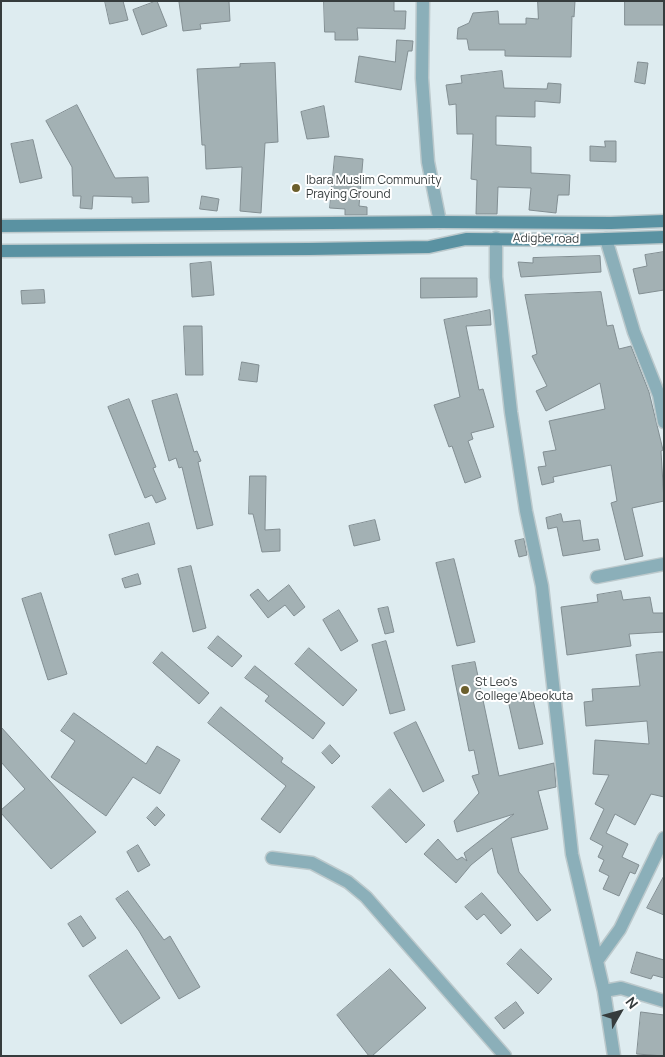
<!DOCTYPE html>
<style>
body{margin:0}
#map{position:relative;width:665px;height:1057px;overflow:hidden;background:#deecf0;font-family:Manrope,sans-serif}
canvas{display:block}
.frame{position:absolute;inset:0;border:2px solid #363c3d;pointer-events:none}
.north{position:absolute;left:595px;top:987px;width:50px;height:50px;-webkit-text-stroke:4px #fff;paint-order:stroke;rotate:52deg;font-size:14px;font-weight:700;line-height:20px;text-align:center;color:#363c3d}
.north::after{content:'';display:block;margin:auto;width:18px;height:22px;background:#363c3d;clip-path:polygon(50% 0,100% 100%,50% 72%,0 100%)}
</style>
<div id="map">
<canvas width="665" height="1057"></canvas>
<div class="frame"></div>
<div class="north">N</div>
</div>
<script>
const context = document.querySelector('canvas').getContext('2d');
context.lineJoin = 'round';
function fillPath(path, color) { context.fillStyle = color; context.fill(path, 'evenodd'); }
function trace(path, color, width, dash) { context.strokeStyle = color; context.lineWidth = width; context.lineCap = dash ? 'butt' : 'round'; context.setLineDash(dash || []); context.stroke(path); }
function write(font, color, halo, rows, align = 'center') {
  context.font = font + ' Manrope,sans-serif'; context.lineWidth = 4; context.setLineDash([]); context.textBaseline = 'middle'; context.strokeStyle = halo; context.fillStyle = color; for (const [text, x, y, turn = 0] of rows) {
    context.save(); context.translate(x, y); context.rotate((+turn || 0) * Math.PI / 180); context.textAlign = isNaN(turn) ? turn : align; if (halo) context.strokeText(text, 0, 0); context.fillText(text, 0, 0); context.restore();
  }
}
const building = new Path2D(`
 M105 1H123L128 20 110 24Z
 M157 1 167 26 142 35 133 10Z
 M229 1 230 21 200 24 201 29 183 31 179 2Z
 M324 1H394V11H406L405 29 357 28 358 40H335V32H325Z
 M538 1H575L574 17 572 16 571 57 505 56V50H469L467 39H457L458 28 469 23 473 13 498 11 499 24H526V18L538 19Z
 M625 1H664V25H625Z
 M397 40 413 41 412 51H408L401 90 355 82 359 56 395 62Z
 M638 62 648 63 645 84 635 82Z
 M275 63 278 142 265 143 261 213 240 211 242 167 206 169 205 145H202L197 69 240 67V64Z
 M502 71 504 88 547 89 548 83 561 84 560 103 535 101V117L496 116V145L531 147V173L570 175 569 195H558L556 213 529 210 531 188 498 187 497 214H476L477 180 471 179 473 134H457L456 104 449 105 446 85 462 83 461 76Z
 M77 105 115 178 148 177 149 202 132 203V197L93 196 92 209 80 208 81 196H73L72 167 46 121Z
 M324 106 329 137 307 139 301 112Z
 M33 140 42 178 20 183 11 144Z
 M605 141H616V162L590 161V146L605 147Z
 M335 156 363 159 359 206 367 207V215H345V209L330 208Z
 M202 196 219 199 217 211 200 209Z
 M664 252V290L639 294 633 269 647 266 645 255Z
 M600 256 601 272 521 277 518 262 533 263V258Z
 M211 262 214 295 192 297 190 264Z
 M421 278H477V297L421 298Z
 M44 290 45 303 22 304 21 291Z
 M601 292 607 326 613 325 619 349 631 346 649 392 663 450 661 451 664 501 632 508 643 556 625 560 611 503 617 501 611 465 553 477 554 482 542 485 538 467 546 466 543 452 556 450 549 421 605 409 600 383 546 411 536 391 547 386 532 356 537 354 525 295Z
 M490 310 491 325 466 326 479 390 483 389 494 427 471 433 473 439 468 441 481 477 465 483 452 446 449 447 434 405 460 397 444 320Z
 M184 326H202L203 375H186Z
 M242 362 259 365 257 382 239 380Z
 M177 394 194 452 197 451 201 461 198 462 213 525 197 529 182 467 179 468 176 458 169 461 152 401Z
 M129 399 156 467 153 468 166 499 156 503 152 495 145 498 108 407Z
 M250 476H266L265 530 280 529V551L262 552 253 514H249Z
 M561 514 563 522 580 520 583 541 598 539 600 550 563 556 557 527 548 529 546 518Z
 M375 520 380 540 354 546 349 526Z
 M149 523 155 544 115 555 109 535Z
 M524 539 527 555 519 557 515 541Z
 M454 559 475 642 457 646 436 563Z
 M191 566 206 628 193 632 178 569Z
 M138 574 141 584 125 588 122 579Z
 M289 585 305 607 294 616 285 605 268 618 250 595 258 589 268 601Z
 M621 591 623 600 650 597 653 613H664V632L629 634 631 646 567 655 561 607 598 602 597 595Z
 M41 593 67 674 48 680 22 599Z
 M388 607 394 632 385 634 378 609Z
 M339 610 358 641 341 651 323 620Z
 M218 636 242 656 232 667 208 648Z
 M386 641 405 710 390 714 372 645Z
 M309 648 357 690 343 706 295 664Z
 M162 652 209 693 199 704 153 663Z
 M658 652H664V797L651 794 635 825 615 814 606 833 628 844 622 857 639 865 635 874 630 872 619 896 603 889 609 876 599 871 604 860 598 857 603 846 590 839 604 809 595 804 609 775 593 774 595 740 649 744 647 721 586 726 584 702 593 701 592 689 640 686 636 655Z
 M475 662 499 776 554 763 556 787 538 791 548 829 511 838 519 872 551 910 537 921 498 873 492 848 471 865 456 883 424 854 438 839 457 860 462 857 467 861 464 853 514 814 457 832 454 821 479 793 472 776 479 774 474 750 469 751 452 666Z
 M255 666 325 723 313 739 265 701 269 696 245 678Z
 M531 691 543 744 519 749 507 696Z
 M221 707 283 758 281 762 315 787 280 833 261 819 286 786 208 723Z
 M74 713 146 764 157 746 180 760 160 794 133 777 106 816 51 777 75 741 61 731Z
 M416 722 444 781 423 792 394 733Z
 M1 727 96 832 51 869 1 813V810L25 789 1 762Z
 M330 745 340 756 332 764 322 753Z
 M390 789 425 825 406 843 372 807Z
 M157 807 165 815 155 826 147 818Z
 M138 845 150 865 138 872 127 852Z
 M664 876V915L647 908Z
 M128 891 164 940 170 936 200 987 179 999 139 931 116 899Z
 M482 893 511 925 501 934 484 914 477 920 465 907Z
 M81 916 96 938 83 947 68 924Z
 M521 949 552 979 538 994 507 964Z
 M127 950 160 998 121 1024 89 976Z
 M637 952 664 960V978L653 975 651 979 631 973Z
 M390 969 426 1008 372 1056H369L337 1015Z
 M516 1002 524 1013 504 1029 495 1018Z
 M641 1012 664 1015V1056L637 1054Z`);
fillPath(building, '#a3b1b4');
trace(building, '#828e92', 1);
const street = new Path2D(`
 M423 1 422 78 428 162 440 222
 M496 238V277L511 412 526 511 542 586 572 854 604 991 614 1056
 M606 239 634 332 659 395 664 422
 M597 577 664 564
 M272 858 312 863 348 882 366 897 505 1056
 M597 961 620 929 664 838
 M604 991 621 988 664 1001`);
const secondary = new Path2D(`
 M1 226 440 222 611 223 664 221
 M1 251 309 249 429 247 466 239 576 240 664 237`);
trace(street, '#bcc9cc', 15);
trace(secondary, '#bcc9cc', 15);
trace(street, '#8bafb9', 12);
trace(secondary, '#5a92a2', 12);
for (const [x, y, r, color] of [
 [296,188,5,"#6c5f2c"],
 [465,690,5,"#6c5f2c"]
]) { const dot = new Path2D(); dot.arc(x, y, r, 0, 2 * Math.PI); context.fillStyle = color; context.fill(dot); trace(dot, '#fff', 2); }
write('12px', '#363c3d', '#fff', [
 ["Ibara Muslim Community",306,181],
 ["Praying Ground",306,195],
 ["St Leo's",475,683],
 ["College Abeokuta",475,697]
], 'left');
write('12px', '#363c3d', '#fff', [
 ["Adigbe road",546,239,1]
]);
</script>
